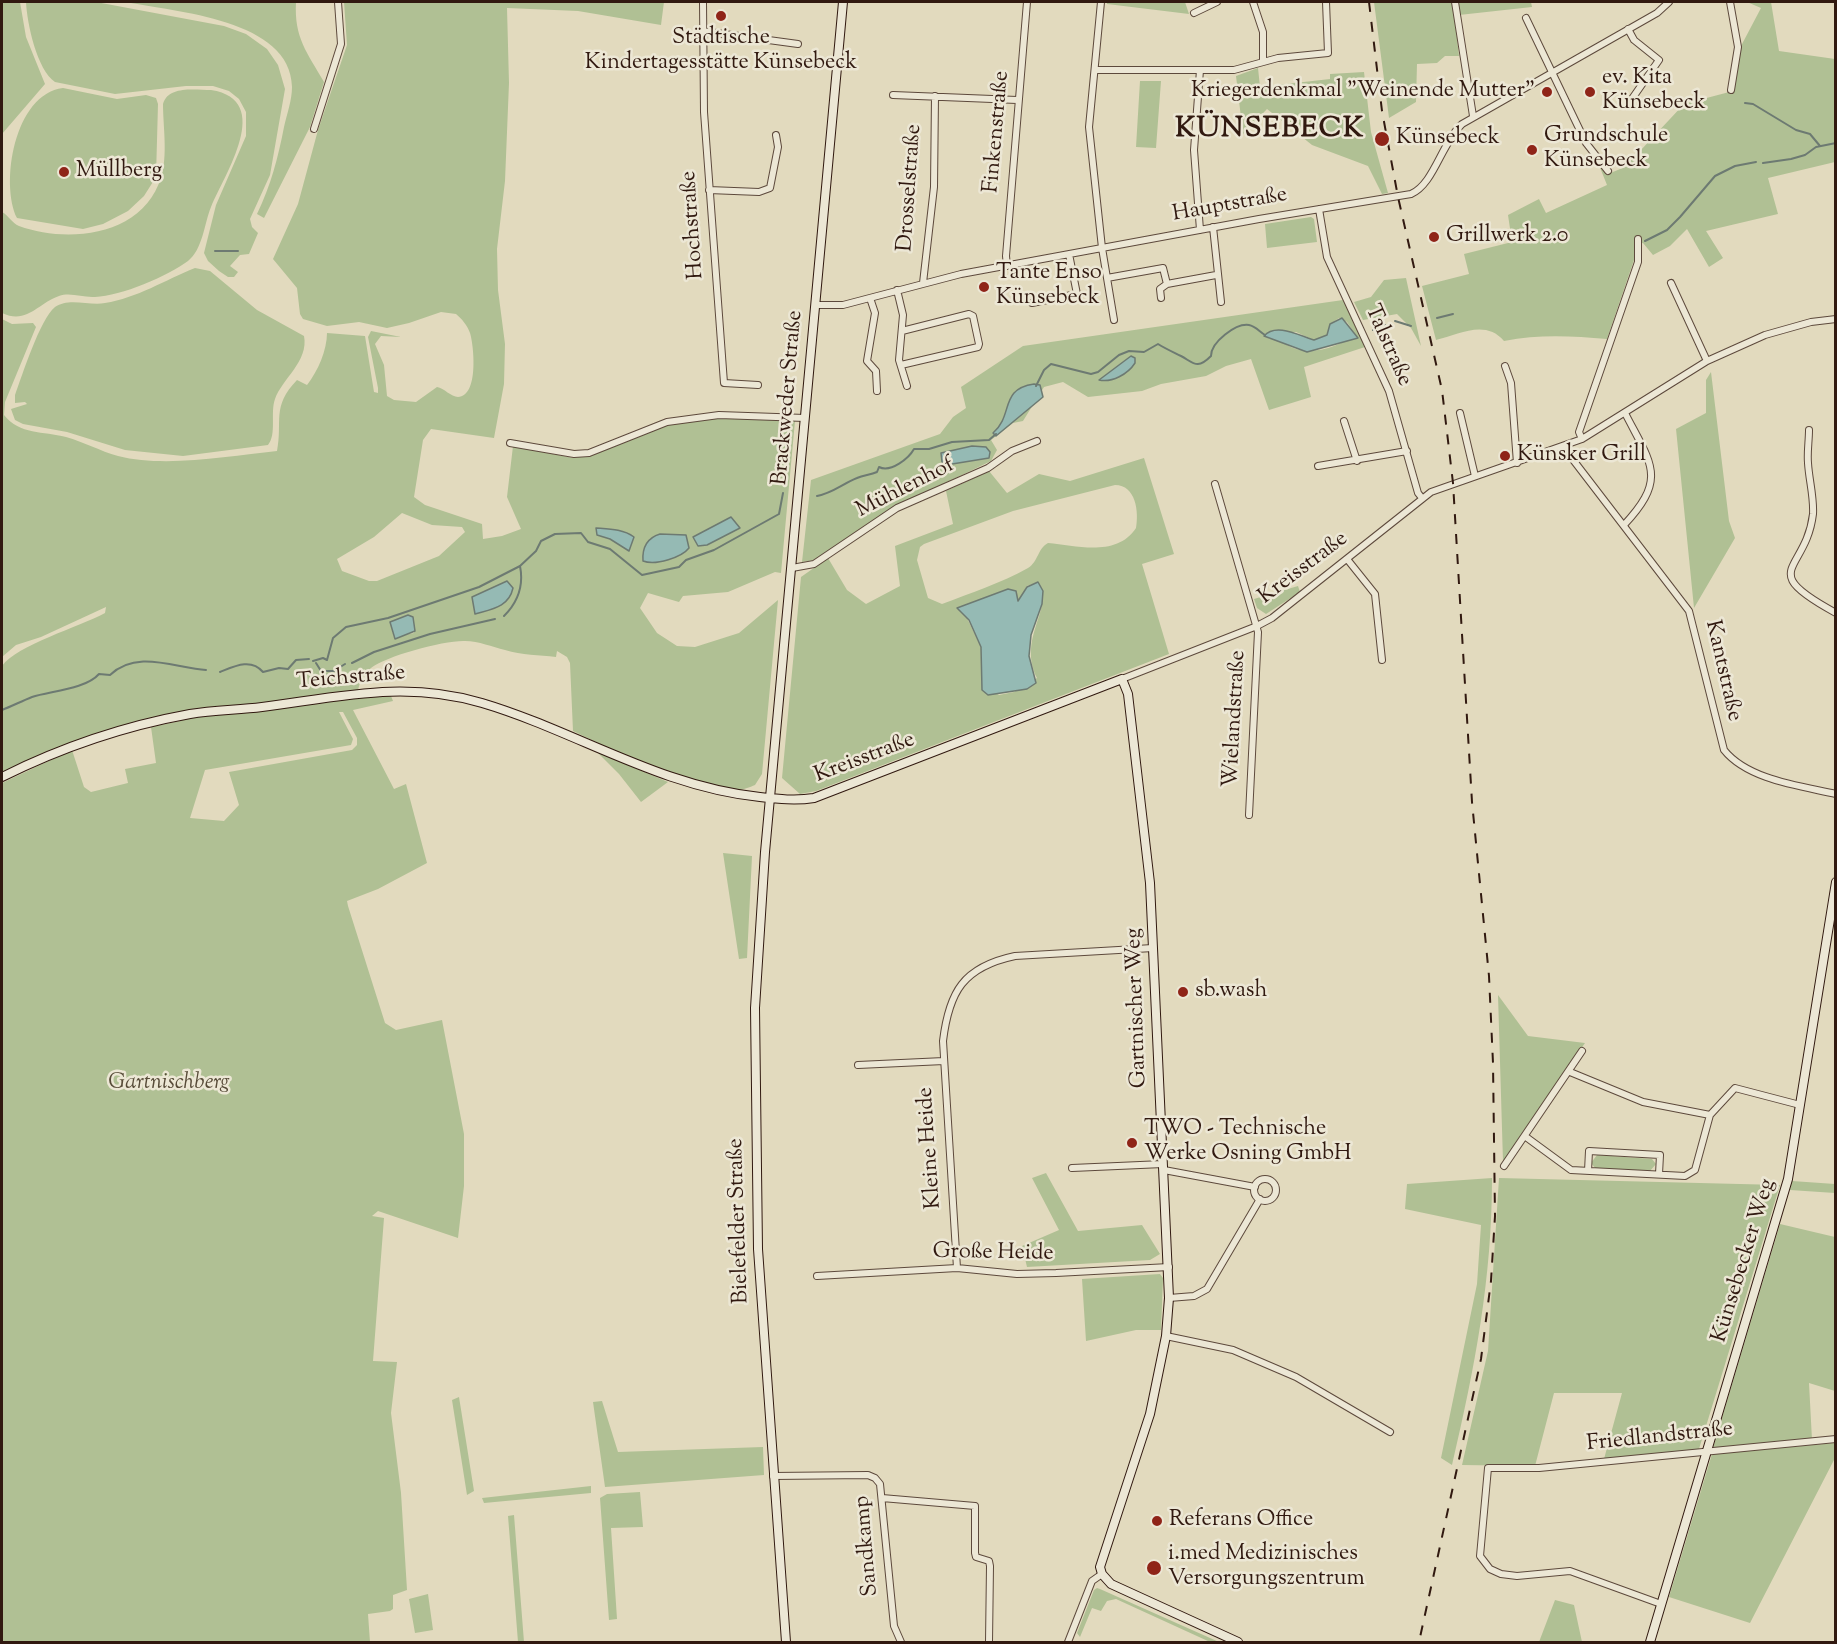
<!DOCTYPE html>
<meta charset="utf-8">
<style>
body{margin:0}
#map{position:relative;width:1837px;height:1644px;overflow:hidden;background:#e2dabe;font-family:"Sorts Mill Goudy",serif}
canvas{display:block}
.frame{position:absolute;inset:0;border:3px solid #311910;pointer-events:none}
</style>
<div id="map">
<canvas width="1837" height="1644"></canvas>
<div class="frame"></div>
</div>
<script>
const context = document.querySelector('canvas').getContext('2d');
context.lineJoin = 'round';
function fillPath(path, color) { context.fillStyle = color; context.fill(path, 'evenodd'); }
function trace(path, color, width, dash) { context.strokeStyle = color; context.lineWidth = width; context.lineCap = dash ? 'butt' : 'round'; context.setLineDash(dash || []); context.stroke(path); }
function write(font, color, halo, rows, align = 'center') {
  context.font = font + ' "Sorts Mill Goudy",serif'; context.lineWidth = 5; context.setLineDash([]); context.textBaseline = 'middle'; context.strokeStyle = halo; context.fillStyle = color; for (const [text, x, y, turn = 0] of rows) {
    context.save(); context.translate(x, y); context.rotate((+turn || 0) * Math.PI / 180); context.textAlign = isNaN(turn) ? turn : align; if (halo) context.strokeText(text, 0, 0); context.fillText(text, 0, 0); context.restore();
  }
}
fillPath(new Path2D(`
 M2 2H20L26 37 45 84 2 134Z
 M26 2H96L224 26 246 34 267 49 278 65 285 89 270 175 250 219 252 227 258 233 249 254 240 255 230 266 238 272 234 277H228L219 271 208 261 204 253 216 205 246 136V112L239 99 229 91 213 86H186L115 94 55 82C37 70 27 23 26 2Z
 M126 2H296C294 38 307 52 324 82L310 127 264 218 257 214C271 185 278 158 284 127 287 114 292 100 292 87 291 19 175 12 126 2Z
 M344 2H664L661 25 578 11 507 8 509 83 505 181 497 249 498 290 505 344 504 384 494 438 431 429 423 440 414 497 425 505 482 524 483 539 502 536 521 529 507 497 513 446 573 458 596 454 651 428 684 421 719 418 795 421 781 573 775 572 728 592 683 596 679 602 648 593 640 608 657 633 677 646 695 647 739 633 778 600 762 774 755 785C750 787 743 790 737 790 692 789 615 751 573 731L570 663 567 657 557 651 556 657C539 655 522 655 505 650 492 647 479 641 465 641 445 640 386 656 371 668 363 674 357 686 358 696H391L393 701 353 710 394 789 406 784 427 863 378 889 347 901 348 906 385 1023 396 1030 442 1020 464 1134V1186L458 1238 378 1211 372 1216 384 1218 373 1361 397 1362 391 1413 401 1493 407 1590 393 1595V1609L390 1611 368 1614 370 1642H2V783L72 750 84 787 91 792 128 783 125 769 156 763 151 727 180 721 179 713C115 724 59 744 2 773V666C17 645 79 627 105 613L106 607 41 637 16 645 2 657V319L12 324 33 323 36 327 5 402 4 415C20 435 43 431 66 437 84 442 100 451 118 456 165 468 229 456 277 451 283 421 271 407 297 380L307 385C318 371 327 350 327 333L365 336 374 392 378 393V388L368 337 371 331 401 337 381 336 375 344 384 365 387 396 394 400 416 402 437 387C444 388 451 397 458 397 479 396 474 346 470 333 467 325 462 319 456 314L441 312 409 323 387 328 359 322 327 326 303 319 300 314 297 288 273 259 298 204 318 130 347 45ZM402 513 432 525 462 527 465 532 439 556 377 581H369L342 571 337 559 374 537ZM413 617 414 633 394 637 390 622ZM339 712H343L357 738V745L352 750 229 772 239 805 224 821 190 818 205 770 351 745 353 739Z
 M1107 2H1185L1189 14 1107 4Z
 M1374 2H1453L1459 56H1445L1437 63 1417 64 1416 102 1389 118Z
 M1457 2H1531L1532 7 1459 15Z
 M1747 2H1771L1779 51 1835 59V162L1768 178 1778 214 1706 231 1723 258 1709 267 1687 229 1670 246 1653 255 1643 243 1634 245V260L1607 339C1572 336 1539 334 1504 341 1486 319 1459 334 1436 340L1422 286 1469 274 1464 254 1512 242 1508 215 1539 199 1546 213 1607 185 1599 165 1608 174 1625 167 1684 104 1733 91 1741 46 1761 8Z
 M1258 68 1260 87 1330 79V74L1364 72 1371 132 1388 193 1382 194 1368 166 1312 145 1267 109 1243 134 1236 76Z
 M1140 81H1161L1156 148 1136 147Z
 M63 88 117 99 146 95 156 98 158 104 156 177 144 196 128 211 103 224 83 229 17 218C0 184 14 94 63 88Z
 M211 90C275 100 224 175 211 207 204 224 203 249 188 261 168 276 121 296 95 297 83 298 71 292 59 296 38 303 27 325 2 313V212C8 215 12 223 19 226 68 244 144 236 161 177 168 156 163 126 163 104 168 85 196 90 211 90Z
 M1311 217 1314 219 1317 242 1267 248 1265 224Z
 M195 268 210 271 257 310 304 336C309 361 282 379 275 399 270 413 277 434 268 445L183 456 125 450 67 432 23 424 15 420 11 409 27 404 25 402 15 403V395C22 376 40 319 55 307 69 297 89 306 105 303 137 298 165 280 195 268Z
 M1406 278 1421 346 1411 328 1397 314 1363 320 1354 302 1371 297 1384 280Z
 M1343 300 1365 347 1304 367 1311 397 1269 410 1251 359 1226 366 1206 376 1161 384 1142 391 1088 397 1063 382 1044 387 1023 421 1013 423 991 440 997 450 991 461 896 507 815 560 802 562 811 480 940 434 953 417 966 408 961 387 1023 346ZM1339 318 1347 322 1355 334C1339 347 1317 354 1296 349 1286 346 1280 338 1269 339L1268 332H1296L1314 340 1327 335 1330 324Z
 M1711 372 1729 521 1735 538 1694 608 1676 429 1706 413V380Z
 M1144 458 1174 554 1142 564 1169 654 816 791 800 794 782 778 801 577 828 558 847 590 866 604 900 586 895 546 953 524 946 491 989 471 1007 493 1039 474 1070 481ZM1115 485C1136 485 1139 512 1136 528 1117 557 1078 546 1048 543 1037 549 1039 561 1028 568 1001 583 971 593 942 604L928 598 917 560 920 547 924 544 1013 511ZM1038 582C1055 609 1017 637 1037 678L1014 692 999 695 981 682V647L966 616 1019 601 1027 586Z
 M1298 586 1300 592 1266 614 1257 608 1254 599Z
 M597 752 668 782 641 802 619 774Z
 M723 853 752 856 747 958 739 959Z
 M1498 995 1528 1036 1585 1043 1503 1162Z
 M1597 1155 1652 1159 1656 1164 1650 1171 1596 1169 1591 1163Z
 M1046 1173 1078 1231 1142 1225 1160 1254 1150 1260 1027 1267 1022 1246 1059 1230 1032 1178Z
 M1492 1178C1492 1279 1475 1367 1452 1465L1441 1458 1477 1284 1481 1225 1405 1209 1407 1184Z
 M1499 1178 1780 1185 1699 1449 1604 1459 1622 1393H1554L1535 1466 1462 1465 1488 1351Z
 M1792 1181 1835 1184V1193L1790 1190Z
 M1780 1224 1835 1237V1391L1809 1383 1812 1440 1713 1448Z
 M1160 1274 1163 1278 1161 1330H1136L1086 1341 1082 1279Z
 M459 1397 474 1491 467 1495 452 1400Z
 M602 1401 618 1452 763 1447 764 1475 605 1487 593 1402Z
 M1835 1443V1458L1750 1623 1669 1597 1712 1454Z
 M591 1486V1493L484 1503 482 1498Z
 M640 1492 643 1527 611 1528 617 1619 609 1620 600 1498 607 1494Z
 M514 1515 524 1642H518L508 1516Z
 M1097 1588 1100 1589 1219 1642H1210L1116 1599 1107 1601 1101 1611 1092 1608 1080 1637 1077 1633 1094 1590Z
 M428 1594 433 1630 415 1633 409 1599Z
 M1555 1600 1574 1605 1582 1642H1539Z`), '#b0c094');
const water = new Path2D(`
 M1342 318 1358 338 1307 352 1264 336C1276 322 1300 336 1314 340L1327 335 1330 324Z
 M1131 356 1135 358V363C1128 374 1112 383 1099 380Z
 M1034 384 1040 385 1043 397 996 436 993 433C1014 415 999 389 1034 384Z
 M972 446 986 447 990 452 989 458 946 465 942 462 941 453Z
 M731 517 740 528 707 545 698 546 693 537Z
 M596 528C610 529 623 529 634 537L629 551 610 539 597 535Z
 M660 534 686 535 689 548C682 557 656 566 643 561 642 547 647 538 660 534Z
 M507 581 513 588C509 607 492 609 475 614L472 597Z
 M1038 582 1043 591 1042 604 1031 635 1029 656 1036 683 1027 689 988 695 982 690 981 647 969 620 957 608 1008 589 1016 591 1018 601 1027 587Z
 M408 615 413 617 415 631 395 639 390 622Z`);
fillPath(water, '#95bab4');
trace(water, '#6d7a72', 1.5);
trace(new Path2D(`
 M1745 103 1753 104 1796 130 1810 134 1820 146
 M1763 163 1791 159 1805 155 1816 147 1836 143
 M1645 241 1667 230 1680 217 1715 176 1735 166 1756 162
 M215 251H238
 M1437 318 1453 314
 M1395 321 1411 326
 M1373 330 1385 325
 M1036 386 1044 370 1051 364 1091 374 1098 372 1119 355 1129 351 1144 352 1158 344C1166 349 1173 352 1181 356 1194 363 1197 370 1211 356 1211 342 1236 323 1249 325 1255 326 1260 332 1265 335
 M817 496C833 493 842 484 857 478 864 475 870 475 877 472L879 467C891 473 909 458 914 449H929L952 442 989 440 996 434
 M504 616C518 602 524 586 520 566
 M313 661 323 658 327 660 333 638 346 627 388 618 479 587 520 566 536 551 541 541 555 534 581 533 588 542 610 549 642 575 679 567 686 560 714 550 779 514 783 493
 M316 663 321 671H334L345 664
 M352 663 374 652 430 634 495 619
 M220 672C235 666 251 658 263 672L279 668 288 669 296 660 309 659
 M2 710C12 706 22 701 32 697 51 691 86 689 99 674L110 675C137 649 175 668 206 670`), '#6d7a72', 2);
const street = new Path2D(`
 M703 2 704 112 724 383 758 385
 M1101 2 1089 127 1102 248 1114 320
 M1253 2 1263 32V61
 M1455 2 1473 116
 M1730 2 1738 47 1731 90
 M1194 13 1217 2
 M1526 18 1586 143 1608 171
 M1628 29 1634 40 1659 60 1629 103
 M702 31 798 44
 M1096 70H1234L1278 58 1328 53 1326 2
 M893 95 1017 100
 M314 129 341 44 338 2
 M709 190 759 192 770 188 778 147 776 135
 M1319 209 1327 257 1389 391 1418 493 1422 498
 M1213 227 1221 302
 M1200 230 1194 150 1200 70
 M1007 266 1006 256 1027 2
 M1107 278 1163 268 1167 284 1216 275
 M923 283 934 187 935 96
 M1671 283 1707 361
 M897 290 903 315 899 360 907 386
 M870 298 875 313 867 361 876 371 877 391
 M1161 298 1160 289 1167 284
 M1032 303 1077 294 1069 254
 M816 305H843L961 274 1259 219 1411 194C1434 184 1441 144 1462 124L1657 13 1669 2
 M901 365 978 347 979 344 973 316 969 314 902 331
 M1505 366 1511 383 1517 463
 M1460 413 1475 476
 M1344 421 1357 461
 M1809 430C1809 441 1807 452 1808 463 1809 480 1814 497 1813 514 1806 573 1755 569 1836 613
 M1582 439 1579 432 1638 262V239
 M510 443 574 454 589 453 667 422 719 415 805 418
 M1564 448 1689 611 1724 750C1748 780 1801 786 1836 794
 M1318 466 1407 451
 M1215 484 1258 632 1249 815
 M1624 525C1668 478 1651 464 1625 413
 M1347 559 1375 594 1382 660
 M792 568 814 564 897 508 988 468 1012 451 1037 441
 M1122 679 1257 626 1272 618 1431 492 1582 439 1707 361 1765 335 1811 322 1836 319
 M858 1065 944 1061
 M1570 1072 1643 1102 1710 1115 1735 1088 1800 1105
 M1526 1137 1571 1170 1685 1176 1695 1170 1710 1115
 M1504 1166 1582 1051
 M1072 1168 1163 1164
 M1164 1170 1255 1187
 M1588 1171 1589 1151 1660 1155 1659 1174
 M1254 1190a11 11 0 1 1 22 0a11 11 0 1 1-22 0Z
 M957 1268 943 1041C949 992 963 967 1015 956L1153 948
 M817 1276 957 1268 1017 1274 1056 1273 1169 1267
 M1169 1298 1194 1296 1207 1289 1260 1199
 M1166 1336 1233 1350 1296 1377 1390 1432
 M773 1476 868 1475 875 1478 880 1484 894 1626 901 1642
 M882 1498 975 1506V1553L976 1557 989 1561 990 1566 989 1642
 M1661 1604 1570 1571 1517 1576 1501 1574 1490 1569 1480 1556 1488 1468H1539L1836 1439
 M1068 1642 1092 1581 1102 1574`);
const secondary = new Path2D(`
 M2 777C62 747 124 726 190 714 214 710 238 710 262 707 339 697 405 680 482 703 576 731 660 787 760 797 778 799 796 801 814 798L1122 679 1128 694 1150 883 1169 1298 1166 1336 1150 1414 1100 1567 1102 1574 1111 1584 1238 1642
 M786 1642 758 1249 755 1008 765 852 843 2
 M1650 1642 1788 1179 1836 882`);
trace(street, '#5d493c', 8);
trace(secondary, '#311910', 10);
trace(street, '#ece7d5', 6);
trace(secondary, '#ece7d5', 8);
trace(new Path2D(`
 M1369 2 1382 111 1398 197 1442 390 1453 483 1472 802 1489 976 1493 1063 1495 1216 1491 1281 1481 1359 1419 1642`), '#311910', 2, [10, 10]);
for (const [x, y, r, color] of [
 [721,16,6,"#8f2418"],
 [1547,92,6,"#8f2418"],
 [1590,92,6,"#8f2418"],
 [1382,139,8,"#8f2418"],
 [1532,150,6,"#8f2418"],
 [64,172,6,"#8f2418"],
 [1434,237,6,"#8f2418"],
 [984,287,6,"#8f2418"],
 [1505,456,6,"#8f2418"],
 [1183,992,6,"#8f2418"],
 [1132,1143,6,"#8f2418"],
 [1157,1521,6,"#8f2418"],
 [1154,1568,8,"#8f2418"]
]) { const dot = new Path2D(); dot.arc(x, y, r, 0, 2 * Math.PI); context.fillStyle = color; context.fill(dot); trace(dot, '#ece7d5', 2); }
write('22px', '#311910', '#ece7d5', [
 ["Städtische",721,39,"center"],
 ["Kindertagesstätte Künsebeck",721,64,"center"],
 ["ev. Kita",1602,79],
 ["Künsebeck",1602,104],
 ["Kriegerdenkmal \"Weinende Mutter\"",1535,92,"right"],
 ["Grundschule",1544,137],
 ["Künsebeck",1544,162],
 ["Künsebeck",1396,139],
 ["Müllberg",76,172],
 ["Grillwerk 2.0",1446,237],
 ["Tante Enso",996,274],
 ["Künsebeck",996,299],
 ["Künsker Grill",1517,456],
 ["sb.wash",1195,992],
 ["TWO - Technische",1144,1130],
 ["Werke Osning GmbH",1144,1155],
 ["Referans Office",1169,1521],
 ["i.med Medizinisches",1168,1555],
 ["Versorgungszentrum",1168,1580]
], 'left');
write('22px', '#311910', '#ece7d5', [
 ["Finkenstraße",998,132,-85],
 ["Drosselstraße",911,188,-86],
 ["Hauptstraße",1230,206,-10],
 ["Hochstraße",694,225,-94],
 ["Talstraße",1387,346,66],
 ["Brackweder Straße",789,398,-85],
 ["Mühlenhof",906,489,-27],
 ["Kreisstraße",1304,569,-37],
 ["Kantstraße",1722,671,77],
 ["Teichstraße",351,679,-5],
 ["Wielandstraße",1236,719,-87],
 ["Kreisstraße",865,759,-21],
 ["Gartnischer Weg",1138,1008,-92],
 ["Kleine Heide",931,1148,-94],
 ["Bielefelder Straße",740,1221,-92],
 ["Große Heide",993,1254,1],
 ["Künsebecker Weg",1745,1261,-73],
 ["Friedlandstraße",1660,1438,-6],
 ["Sandkamp",868,1546,-95]
]);
write('italic 22px', '#574b38', '#ece7d5', [
 ["Gartnischberg",169,1084]
]);
context.letterSpacing = '1.5px';
write('bold 28px', '#311910', '#ece7d5', [
 ["KÜNSEBECK",1270,131]
]);
context.letterSpacing = '0px';
</script>
